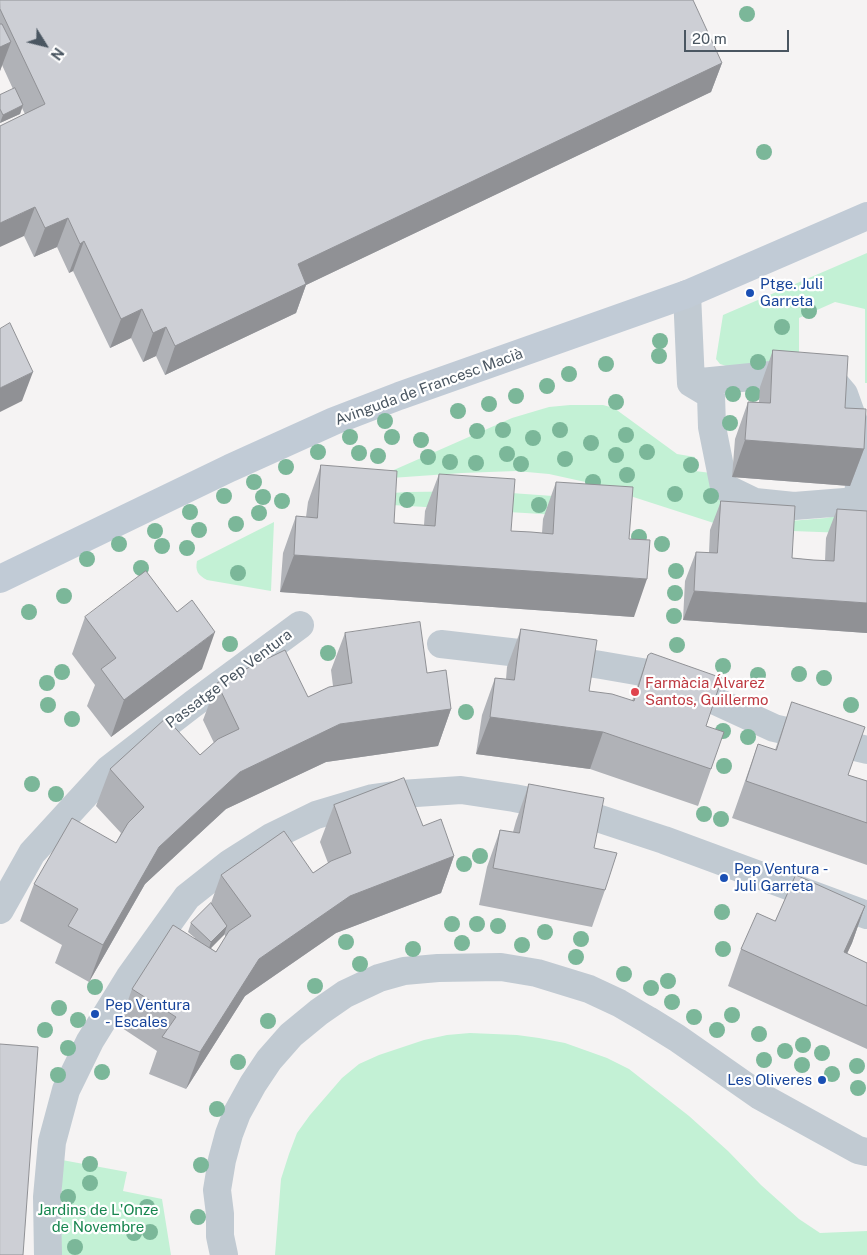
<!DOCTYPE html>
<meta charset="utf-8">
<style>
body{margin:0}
#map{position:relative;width:867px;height:1255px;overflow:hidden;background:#f5f3f3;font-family:"Public Sans",sans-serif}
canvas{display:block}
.north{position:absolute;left:20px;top:20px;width:50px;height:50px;-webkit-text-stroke:4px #fff;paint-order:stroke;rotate:126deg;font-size:14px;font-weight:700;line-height:20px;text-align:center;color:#4a5661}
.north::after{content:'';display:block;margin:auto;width:18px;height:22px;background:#4a5661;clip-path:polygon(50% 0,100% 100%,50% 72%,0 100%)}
.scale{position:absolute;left:684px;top:30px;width:105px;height:22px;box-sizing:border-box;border:2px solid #4a5661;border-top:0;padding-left:6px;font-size:15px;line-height:18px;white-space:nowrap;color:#4a5661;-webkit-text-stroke:4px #fff;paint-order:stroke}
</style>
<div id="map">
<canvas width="867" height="1255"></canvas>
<div class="north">N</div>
<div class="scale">20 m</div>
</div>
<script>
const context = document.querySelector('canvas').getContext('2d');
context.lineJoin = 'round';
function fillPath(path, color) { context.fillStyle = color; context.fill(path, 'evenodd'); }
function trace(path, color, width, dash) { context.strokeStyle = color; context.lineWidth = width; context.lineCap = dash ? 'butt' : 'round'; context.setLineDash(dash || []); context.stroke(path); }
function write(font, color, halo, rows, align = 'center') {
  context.font = font + ' "Public Sans",sans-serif'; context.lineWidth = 4.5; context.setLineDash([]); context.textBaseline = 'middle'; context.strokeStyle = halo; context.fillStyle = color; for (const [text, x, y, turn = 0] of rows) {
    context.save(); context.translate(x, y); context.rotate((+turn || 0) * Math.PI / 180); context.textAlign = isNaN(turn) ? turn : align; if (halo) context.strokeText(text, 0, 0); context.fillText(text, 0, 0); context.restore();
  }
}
fillPath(new Path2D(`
 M867 253V383H865V309L835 302 799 318V365L736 369 720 364 716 359 723 315Z
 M570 405H603L614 408 677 454 695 457V471L711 473 790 521 826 518 853 512 867 504V531L846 533 792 531 720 525 590 483 549 474 516 471 462 473 391 478 387 473 512 418 549 407Z
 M483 491 553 496 608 518 342 502V496L408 492Z
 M274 522 271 591 207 580C198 575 195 571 197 561Z
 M470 1033 517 1035 539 1038 565 1043 607 1058 629 1069 689 1116 728 1151 761 1185 799 1219 820 1233 867 1231V1255H275L281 1179 289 1154 297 1133 310 1115 342 1078 359 1064 379 1055 424 1040 447 1035Z
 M62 1160 127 1172 123 1191 162 1199 171 1255H61Z`), '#c3f1d5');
trace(new Path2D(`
 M687 294 691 383
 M791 373 828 375 844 394 864 450 857 501 794 506 755 502 724 487 712 427 711 395 691 383Z
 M441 644 536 655 601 665 659 675 774 728 867 750
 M0 910 32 853 109 769 193 704 300 625
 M48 1255 47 1197 52 1142 66 1090 90 1041 129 978 187 897 230 863 271 837 316 815 373 798 401 794 461 790 514 798 570 809 664 840 867 915
 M224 1255 220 1236V1214L217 1190 222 1160 229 1134 237 1113 253 1084 269 1060 291 1035 319 1012 345 994 379 978 404 971 438 968 501 967 537 973 589 989 619 1003 648 1020 677 1038 760 1096 858 1150 867 1152`), '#c1cad2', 28);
trace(new Path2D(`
 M0 579 230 468 334 421 399 396 687 294 867 216`), '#c1cbd6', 28);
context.fillStyle = '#7bb799';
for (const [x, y] of [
 [747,14],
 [764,152],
 [809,311],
 [782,327],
 [660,341],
 [659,356],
 [758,362],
 [606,364],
 [569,374],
 [547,386],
 [733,394],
 [753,394],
 [516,396],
 [616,402],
 [489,404],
 [458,411],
 [385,421],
 [730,423],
 [503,430],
 [560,430],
 [477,431],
 [626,435],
 [350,437],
 [392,437],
 [533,438],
 [421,440],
 [591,443],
 [318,452],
 [647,452],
 [359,453],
 [507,454],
 [616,455],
 [378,456],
 [428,457],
 [565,459],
 [450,462],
 [476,463],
 [521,464],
 [691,465],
 [286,467],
 [627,475],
 [254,482],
 [593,482],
 [675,494],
 [224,496],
 [711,496],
 [263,497],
 [407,500],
 [282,501],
 [539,505],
 [190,512],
 [259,513],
 [236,524],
 [199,530],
 [155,531],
 [639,537],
 [119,544],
 [662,544],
 [162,546],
 [187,548],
 [87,559],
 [141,568],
 [676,571],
 [238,573],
 [675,593],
 [64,596],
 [29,612],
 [674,616],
 [230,644],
 [677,645],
 [328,653],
 [723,666],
 [62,672],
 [799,674],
 [758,675],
 [824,678],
 [47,683],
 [48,705],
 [851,705],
 [466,712],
 [72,719],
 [723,731],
 [748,737],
 [724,766],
 [32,784],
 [56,794],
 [704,814],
 [721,819],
 [480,856],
 [464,864],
 [722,912],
 [452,924],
 [477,924],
 [498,926],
 [545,932],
 [581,939],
 [346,942],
 [462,943],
 [522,945],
 [413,949],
 [723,949],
 [576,957],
 [360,964],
 [624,974],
 [668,981],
 [315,986],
 [95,987],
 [651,988],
 [672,1002],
 [59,1008],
 [732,1015],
 [694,1017],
 [78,1020],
 [268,1021],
 [45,1030],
 [717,1030],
 [759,1034],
 [803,1045],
 [68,1048],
 [785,1051],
 [822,1053],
 [764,1060],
 [238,1062],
 [802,1065],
 [857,1066],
 [102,1072],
 [832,1074],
 [58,1075],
 [858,1088],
 [217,1109],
 [90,1164],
 [201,1165],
 [90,1183],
 [68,1197],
 [147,1207],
 [198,1217],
 [150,1232],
 [134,1233],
 [75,1247]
]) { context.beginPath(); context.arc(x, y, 8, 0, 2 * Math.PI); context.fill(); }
fillPath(new Path2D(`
 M0 0 722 63 711 92 306 285 296 313 165 375 156 356 143 362 131 338 110 348 73 271 69 273 57 247 34 257 24 236 25 114 22 108 20 114 0 123V95L13 89 2 65 0 71Z
 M773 350 845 408 864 449 850 486 732 477 735 439 748 402H759L760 387Z
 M321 465 394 523 424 525 425 511 439 474 511 531 542 533 543 519 556 482 629 539 634 617 280 592 283 553 296 516 306 517 308 502Z
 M721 501 792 558 825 561 826 538 837 509 867 633 683 620 685 581 696 552 709 553 710 530Z
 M85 617 202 669 111 737 87 706 95 685 72 654Z
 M521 629 589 691 632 701 648 655 706 726 711 769 698 806 590 769 476 754 482 715 495 678 506 679 507 667Z
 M345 633 427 673 451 709 438 746 326 762 226 809 145 884 89 982 55 963 62 945 20 921 34 884 116 843 121 833 96 806 110 769 200 755 214 743 203 720 217 683 308 697 333 686 331 670Z
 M792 702 848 775 867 781V865L732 818 758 744 775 750Z
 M529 784 594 848 605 890 592 927 479 905 487 867 500 830 513 832 516 821Z
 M334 805 423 826 454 856 441 893 336 933 245 996 186 1089 149 1074 157 1051 119 1026 132 989 195 938 188 932 191 923 211 903 221 875 313 873 328 863 320 842ZM224 934 226 937 216 952 211 948Z
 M865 906 852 943 847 954 867 963V1049L728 986 741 949 775 921Z`), '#b0b2b7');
fillPath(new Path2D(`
 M11 42 0 71V47Z
 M722 63 711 92 306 285 296 313 165 375 175 346 298 264Z
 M23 105 20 114 0 123 3 115Z
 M35 207 24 236 0 247V223Z
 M68 218 57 247 34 257 45 228Z
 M84 241 73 271 69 273 80 244Z
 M142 309 131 338 110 348 121 319Z
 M166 327 156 356 143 362 153 333Z
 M33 372 22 401 0 412V388Z
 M745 440 864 449 850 486 732 477Z
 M294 555 647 579 634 617 280 592Z
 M694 591 867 603V633L683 620Z
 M215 632 202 669 111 737 124 700Z
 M451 709 438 746 326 762 226 809 145 884 89 982 103 945 159 847 240 772 340 724Z
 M490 717 603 732 590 769 476 754Z
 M454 856 441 893 336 933 245 996 186 1089 200 1052 259 959 350 896Z
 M865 906 852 943 830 989 844 952Z
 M227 926 224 935 208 951 211 942Z`), '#909195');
const building = new Path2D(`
 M0 0H693L722 63 298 264 306 284 175 346 166 327 153 333 142 309 121 319 84 241 80 244 68 218 45 228 35 207 0 223V126L45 104 0 9Z
 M0 24H2L11 42 0 47Z
 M15 88 23 105 3 115 0 109V95Z
 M10 323 33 372 0 388V329Z
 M773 350 848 356 845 408 866 409 864 449 745 440 748 402 770 403Z
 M321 465 397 471 394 523 435 526 439 474 515 479 511 531 531 532 553 534 556 482 633 487 629 539 650 540 647 579 294 555 296 516 317 518Z
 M721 501 795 506 792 558 813 560 834 561 837 509 867 511V603L694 591 696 552 717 553Z
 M146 571 177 612 192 600 215 632 124 700 101 669 116 658 85 617Z
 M420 622 427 673 446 670 451 709 340 724 240 772 159 847 103 945 68 926 78 909 34 884 72 818 116 843 128 823 144 807 110 769 166 718 200 755 218 739 239 729 217 683 285 650 308 697 329 687 352 683 345 633Z
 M521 629 597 640 589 691 612 694 634 701 648 655 651 653 722 678 706 726 724 732 711 769 603 732 490 717 495 678 514 680Z
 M792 702 865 727 848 775 867 781V823L746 781 758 744 776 750Z
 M404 778 423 826 441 819 454 856 350 896 259 959 200 1052 162 1037 176 1017 132 989 173 925 216 952 229 931 251 916 221 875 284 831 313 873 331 861 351 853 334 805Z
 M529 784 604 798 594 848 617 853 605 890 493 868 500 830 519 833Z
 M796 875 865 906 844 952 867 963V1006L741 949 757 913 775 921Z
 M211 903 227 926 211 942 191 923Z
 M0 1044 38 1047 23 1255H0Z`);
fillPath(building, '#cdcfd5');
trace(building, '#909195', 1);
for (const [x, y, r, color] of [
 [750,293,5,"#1a4fb4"],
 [635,692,5,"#e0444e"],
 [724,878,5,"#1a4fb4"],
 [95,1014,5,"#1a4fb4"],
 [822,1080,5,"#1a4fb4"]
]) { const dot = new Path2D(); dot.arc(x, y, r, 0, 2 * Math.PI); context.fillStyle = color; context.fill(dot); trace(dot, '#fff', 2); }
write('15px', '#164399', '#fff', [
 ["Ptge. Juli",760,284],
 ["Garreta",760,301],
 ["Pep Ventura -",734,869],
 ["Juli Garreta",734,886],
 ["Pep Ventura",105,1005],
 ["- Escales",105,1022],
 ["Les Oliveres",812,1080,"right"]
], 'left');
write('15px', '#4a5661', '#fff', [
 ["Avinguda de Francesc Macià",429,387,-20],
 ["Passatge Pep Ventura",229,679,-37]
]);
write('15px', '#be3a42', '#fff', [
 ["Farmàcia Álvarez",645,683],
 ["Santos, Guillermo",645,700]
], 'left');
write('15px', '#17864f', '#fff', [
 ["Jardins de L'Onze",98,1210],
 ["de Novembre",98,1227]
]);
</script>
